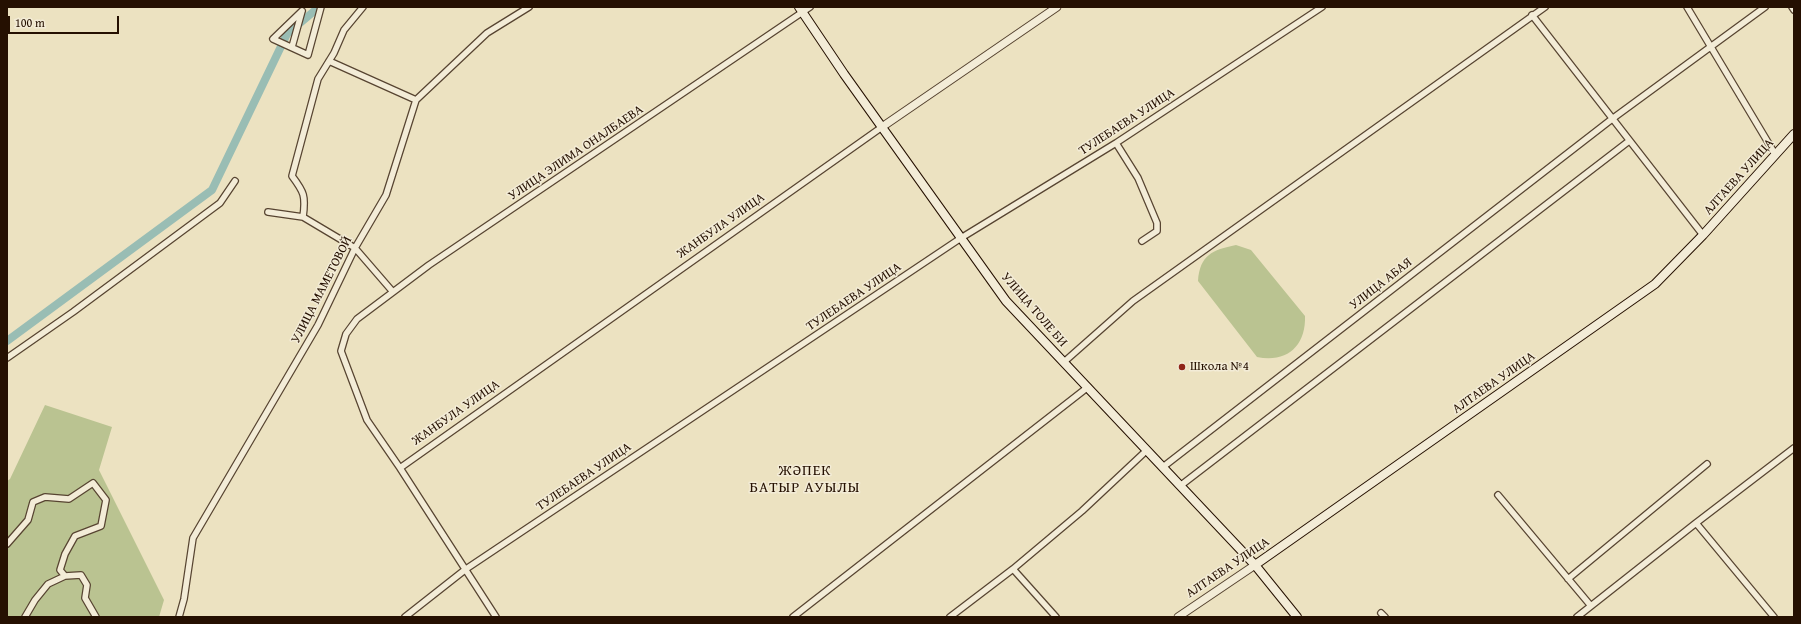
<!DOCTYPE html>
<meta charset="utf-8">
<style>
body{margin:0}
#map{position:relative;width:1801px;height:624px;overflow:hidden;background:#ece2c1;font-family:"Gentium Book Plus",serif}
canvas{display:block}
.frame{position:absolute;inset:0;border:8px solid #251001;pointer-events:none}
.scale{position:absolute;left:8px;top:16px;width:111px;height:18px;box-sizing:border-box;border:2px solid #251001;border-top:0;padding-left:5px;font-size:12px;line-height:14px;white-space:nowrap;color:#251001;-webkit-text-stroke:3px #f3ecd7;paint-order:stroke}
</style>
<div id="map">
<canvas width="1801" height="624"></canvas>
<div class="frame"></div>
<div class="scale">100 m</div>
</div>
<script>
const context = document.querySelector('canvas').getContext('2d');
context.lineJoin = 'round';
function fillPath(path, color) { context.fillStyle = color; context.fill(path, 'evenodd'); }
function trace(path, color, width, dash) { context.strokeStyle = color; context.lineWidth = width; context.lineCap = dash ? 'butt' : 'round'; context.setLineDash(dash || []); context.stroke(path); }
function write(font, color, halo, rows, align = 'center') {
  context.font = font + ' "Gentium Book Plus",serif'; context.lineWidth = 3; context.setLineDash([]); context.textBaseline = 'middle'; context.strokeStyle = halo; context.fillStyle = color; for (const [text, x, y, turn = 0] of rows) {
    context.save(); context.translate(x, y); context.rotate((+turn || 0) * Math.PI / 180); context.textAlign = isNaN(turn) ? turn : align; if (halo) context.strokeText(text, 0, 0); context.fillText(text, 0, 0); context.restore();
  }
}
fillPath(new Path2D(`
 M1236 245 1251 250 1305 316C1306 346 1287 363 1257 357L1198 281C1200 255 1212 250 1236 245Z
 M45 405 112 427 99 470 164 600 159 617H7V481L10 479Z`), '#bac391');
trace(new Path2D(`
 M7 341 212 190 287 34 319 7`), '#99bdb4', 8);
const minor = new Path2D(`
 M1687 7 1775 154
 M1792 7 1794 10
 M302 11 273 39 308 55 321 7
 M1532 15 1703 235
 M292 47 302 11
 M329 61 416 100
 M1116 143 1138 178 1157 223V231L1142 241
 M268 212 303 217 355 248 393 292
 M303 217C306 196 304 192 292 176L318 79 334 53 344 30 363 7
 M7 358 73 312 220 203 235 181
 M1064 362 1133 301 1545 7
 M1163 467 1612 119 1765 7
 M400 468 882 127
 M1180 486 1629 141
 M1498 495 1591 606
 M1696 523 1794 448
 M7 544 28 520 33 502 45 497 69 499 93 483 106 500 101 526 75 536 65 554 60 570 65 576 48 584 35 600 25 617
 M1013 569 1056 617
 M65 576 81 575 87 585 85 598 96 617
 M1568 579 1707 464
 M1381 613 1385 617
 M179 617 184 599 193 538 318 325 355 248 386 195 416 100 487 33 529 7
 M405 617 466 569 961 238 1116 143 1322 7
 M496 617 400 468 367 420 341 351 346 334 357 319 429 265 810 7
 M793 617 1088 387
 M950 617 1013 569 1082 511 1146 451
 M1577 617 1696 523 1774 617`);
const tertiary = new Path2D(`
 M882 127 1057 7
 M1178 617 1255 565`);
const secondary = new Path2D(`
 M799 7 844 74 1006 301 1255 565 1297 617
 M1255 565 1655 284 1703 235 1794 134`);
trace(minor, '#574431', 8);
trace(tertiary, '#574431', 9);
trace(secondary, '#251001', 10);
trace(minor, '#f3ecd7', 5.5);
trace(tertiary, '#f3ecd7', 7);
trace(secondary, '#f3ecd7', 8);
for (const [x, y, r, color] of [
 [1182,367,4,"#8f2418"]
]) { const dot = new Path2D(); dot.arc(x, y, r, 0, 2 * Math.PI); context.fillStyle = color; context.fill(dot); trace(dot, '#f3ecd7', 1.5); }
write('13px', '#251001', '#f3ecd7', [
 ["ТУЛЕБАЕВА УЛИЦА",1127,122,-33],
 ["УЛИЦА ЭЛИМА ОНАЛБАЕВА",576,153,-34],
 ["АЛТАЕВА УЛИЦА",1739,177,-48],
 ["ЖАНБУЛА УЛИЦА",721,226,-35],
 ["УЛИЦА АБАЯ",1381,284,-38],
 ["УЛИЦА МАМЕТОВОЙ",322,290,-63],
 ["ТУЛЕБАЕВА УЛИЦА",854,297,-34],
 ["УЛИЦА ТОЛЕ БИ",1034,310,49],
 ["АЛТАЕВА УЛИЦА",1494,383,-35],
 ["ЖАНБУЛА УЛИЦА",456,413,-35],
 ["ТУЛЕБАЕВА УЛИЦА",584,477,-34],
 ["АЛТАЕВА УЛИЦА",1228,568,-34]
]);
write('13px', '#251001', '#f3ecd7', [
 ["Школа №4",1190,367]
], 'left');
context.letterSpacing = '1px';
write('15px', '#251001', '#f3ecd7', [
 ["ЖӘПЕК",805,471],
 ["БАТЫР АУЫЛЫ",805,488]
]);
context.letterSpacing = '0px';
</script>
